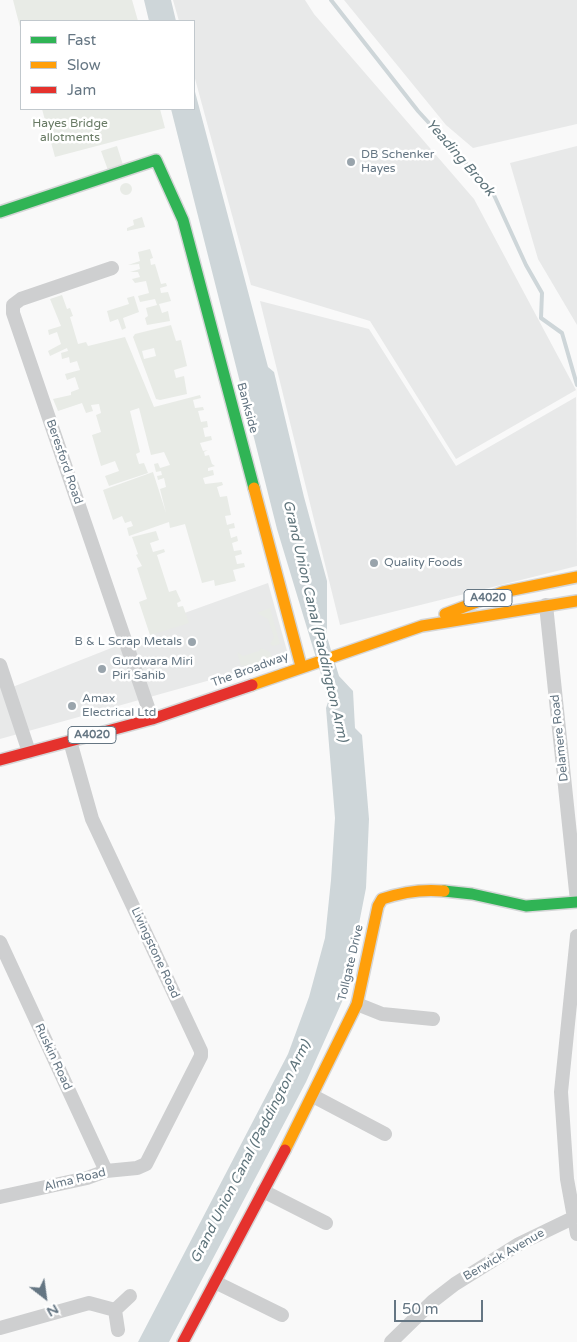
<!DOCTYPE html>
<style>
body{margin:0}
#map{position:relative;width:577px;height:1342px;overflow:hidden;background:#f9f9f9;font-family:"Varela Round",sans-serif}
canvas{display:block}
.legend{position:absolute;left:20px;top:20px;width:175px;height:90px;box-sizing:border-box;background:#fff;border:1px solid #c1c8cd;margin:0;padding:6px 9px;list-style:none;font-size:15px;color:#657683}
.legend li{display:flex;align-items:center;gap:10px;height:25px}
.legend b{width:25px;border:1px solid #c1c8cd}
.north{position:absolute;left:20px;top:1272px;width:50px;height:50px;-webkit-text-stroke:4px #fff;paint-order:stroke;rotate:150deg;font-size:14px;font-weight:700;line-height:20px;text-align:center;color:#657683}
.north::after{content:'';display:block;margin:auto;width:18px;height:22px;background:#657683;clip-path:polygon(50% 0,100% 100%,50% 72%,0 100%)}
.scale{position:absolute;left:394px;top:1300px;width:89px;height:22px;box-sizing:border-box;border:2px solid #657683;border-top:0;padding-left:6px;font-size:15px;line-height:18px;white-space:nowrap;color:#657683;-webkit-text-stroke:4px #fff;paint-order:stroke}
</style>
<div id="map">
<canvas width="577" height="1342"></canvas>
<ul class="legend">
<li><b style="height:6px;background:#30b455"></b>Fast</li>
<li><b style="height:6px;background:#ff9f0a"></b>Slow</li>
<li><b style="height:6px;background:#e5322d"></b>Jam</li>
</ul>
<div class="north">N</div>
<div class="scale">50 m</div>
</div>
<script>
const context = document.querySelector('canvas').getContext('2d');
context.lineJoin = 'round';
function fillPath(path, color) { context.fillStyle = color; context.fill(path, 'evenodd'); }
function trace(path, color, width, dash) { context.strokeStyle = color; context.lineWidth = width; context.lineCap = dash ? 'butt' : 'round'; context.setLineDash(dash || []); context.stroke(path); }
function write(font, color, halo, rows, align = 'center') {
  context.font = font + ' "Varela Round",sans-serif'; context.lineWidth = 5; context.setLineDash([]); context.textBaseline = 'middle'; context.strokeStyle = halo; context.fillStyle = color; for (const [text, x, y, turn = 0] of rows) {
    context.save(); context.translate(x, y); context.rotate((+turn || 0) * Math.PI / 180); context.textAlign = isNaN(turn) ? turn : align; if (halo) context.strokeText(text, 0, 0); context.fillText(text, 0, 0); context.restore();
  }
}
fillPath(new Path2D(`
 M173 0H305L314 14 474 199 576 390 456 459 370 321 251 285 194 75V21H179Z
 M344 0H577V124L473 148 446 125Z
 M577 146V325L538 259 510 163Z
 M260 301 369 329 456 466 576 397 577 566 340 625Z
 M268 583 289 658 0 739V678L10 688 124 643 154 635 151 625Z`), '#e8e9e9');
fillPath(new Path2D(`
 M13 0H132L138 21H21V31Z
 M42 109H160L165 128 55 157Z
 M117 146 124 168 109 173 101 151Z
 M120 189a6 6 0 1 1 12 0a6 6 0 1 1-12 0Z
 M142 217 145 227 127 231V228L134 225 133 220Z
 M150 249 153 258 150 259 151 265 155 264 161 284 166 283 167 286 160 288 161 293 168 292 171 301 159 304 162 313 168 311 170 321 147 325 145 318 148 316 146 308 157 305 155 299 140 302 138 296 149 293 146 281 135 283 132 279 140 277 138 272H130L140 269 139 264 128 265 140 261 138 252Z
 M62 295 67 309 70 308 73 316 70 317 78 344 86 342 88 346 125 337 154 407 200 395 201 398 193 400 195 408 203 407 204 410 198 411 201 422 207 421 208 427 203 428 205 437 211 436 212 440 200 443 203 451 208 450 204 452 205 456 209 455 212 464 215 466 208 468V471L213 470 214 475 203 478 205 484 222 482 223 485 217 487 220 497 227 496 231 515 225 516 227 525 234 523 235 528 229 529 231 538 237 536 238 541 232 543 234 551 241 550 242 554 235 556 237 564 244 563 245 567 233 570 236 581 215 586 214 580 202 583 185 524 170 528 169 522 129 536 127 528 133 526 131 521 125 523 122 516 113 520 103 490 153 472 166 513 160 489 166 487 164 478 158 480 157 476 162 475 161 471 156 472 154 464 158 463 160 468 170 465 164 452 151 455 139 408 130 411 140 452 136 454 139 464 144 463 148 473 109 486 105 476 119 471 115 461 101 466 92 435 101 432 96 415 101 413 99 404 91 405 93 411 86 413 82 403 58 411 53 399 71 395V392L79 389 75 377 67 380 65 374 80 370 77 361 70 363 69 357 62 359 61 353 68 351 67 348 50 356 48 351 61 344 57 332 49 335 48 330 61 326 50 299Z
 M134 296 139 312 123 318 126 328 122 330 118 319 110 322 107 311 129 304 127 298Z
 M171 325 176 341 181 340 187 366 174 370 176 378 184 376 187 394 160 400 156 399 133 337 135 334ZM154 348 156 356 144 359 142 351Z
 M156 531 159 540 150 543 153 552 164 549 165 552 157 555 169 592 176 590 181 601 177 603 178 607 183 606 189 623 150 635 139 602 147 599 137 568 142 566 136 555 138 554 132 537Z
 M270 608 280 644 273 646 270 644 274 637 268 619 257 613Z
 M261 648 270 652 272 658 245 668 244 665 241 666 237 652 243 656 259 651Z`), '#e8ebe6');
fillPath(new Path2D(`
 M144 0H171L176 21H149Z
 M194 88 268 367 274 372 304 497 327 581V637L339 676 353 691 355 728 362 735 369 819 366 888 345 995 306 1082 169 1342H138L288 1054 309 997 325 938 331 880 335 818 326 708 328 702 323 681 277 529 171 109H194Z`), '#ced6d9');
trace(new Path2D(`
 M331 0 418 111 493 193 526 265 542 293 541 318 562 333 577 385`), '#ced6d9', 4);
const fast = new Path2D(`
 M0 212 156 160 183 220 254 488
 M444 891 472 894 526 906 577 902`);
const slow = new Path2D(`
 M254 488 301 666
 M445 614 503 592 577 577
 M252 685 422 626 577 601
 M285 1150 357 1004 378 906 382 899C402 892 423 889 444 891`);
const jam = new Path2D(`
 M0 760 152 719 252 685
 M183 1342 285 1150`);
trace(fast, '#d5d6d7', 14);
trace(slow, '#d5d6d7', 14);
trace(jam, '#d5d6d7', 14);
trace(new Path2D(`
 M112 268 21 299 13 305V313L152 719
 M546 605 577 901
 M0 665 29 752
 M577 936 561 1092 567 1179 577 1234
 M0 942 106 1171
 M357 1004 382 1014 433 1019
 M313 1096 385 1134
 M263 1191 326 1223
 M0 1197 87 1178 106 1171 137 1168 146 1164 201 1056V1051L92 819 70 741
 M215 1282 282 1315
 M115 1310 130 1296
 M0 1328 89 1303 115 1310 118 1330
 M391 1342 433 1301 455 1284 519 1244 577 1216`), '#cecfd0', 14);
trace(fast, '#30b455', 11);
trace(slow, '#ff9f0a', 11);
trace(jam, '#e5322d', 11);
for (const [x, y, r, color] of [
 [351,162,5,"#99a4ac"],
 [374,563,5,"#99a4ac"],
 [192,642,5,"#99a4ac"],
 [102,669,5,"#99a4ac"],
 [72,706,5,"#99a4ac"]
]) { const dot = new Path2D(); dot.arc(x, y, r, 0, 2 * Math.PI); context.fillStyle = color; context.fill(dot); trace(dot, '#fff', 2); }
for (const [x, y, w] of [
 [488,598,48],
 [92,735,48]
]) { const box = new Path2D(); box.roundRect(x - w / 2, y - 8.5, w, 17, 4); context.fillStyle = '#fff'; context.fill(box); trace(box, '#657683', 1); }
write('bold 11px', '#657683', null, [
 ["A4020",488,598],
 ["A4020",92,735]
]);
write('12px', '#687a64', '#fff', [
 ["Hayes Bridge",70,124],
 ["allotments",70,138]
]);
write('12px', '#657683', '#fff', [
 ["DB Schenker",361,155],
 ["Hayes",361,169],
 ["Quality Foods",384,563],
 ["B & L Scrap Metals",182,642,"right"],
 ["Gurdwara Miri",112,662],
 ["Piri Sahib",112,676],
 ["Amax",82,699],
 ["Electrical Ltd",82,713]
], 'left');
write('12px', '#657683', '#fff', [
 ["Bankside",247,408,75],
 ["Beresford Road",64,462,71],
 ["The Broadway",250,670,-20],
 ["Delamere Road",560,738,-96],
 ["Livingstone Road",155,953,65],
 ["Tollgate Drive",351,963,-77],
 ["Ruskin Road",53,1057,65],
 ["Alma Road",75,1180,-14],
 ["Berwick Avenue",504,1255,-30]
]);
write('italic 14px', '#60757c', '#fff', [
 ["Yeading Brook",460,158,49],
 ["Grand Union Canal (Paddington Arm)",315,621,77],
 ["Grand Union Canal (Paddington Arm)",251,1152,-63]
]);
</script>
